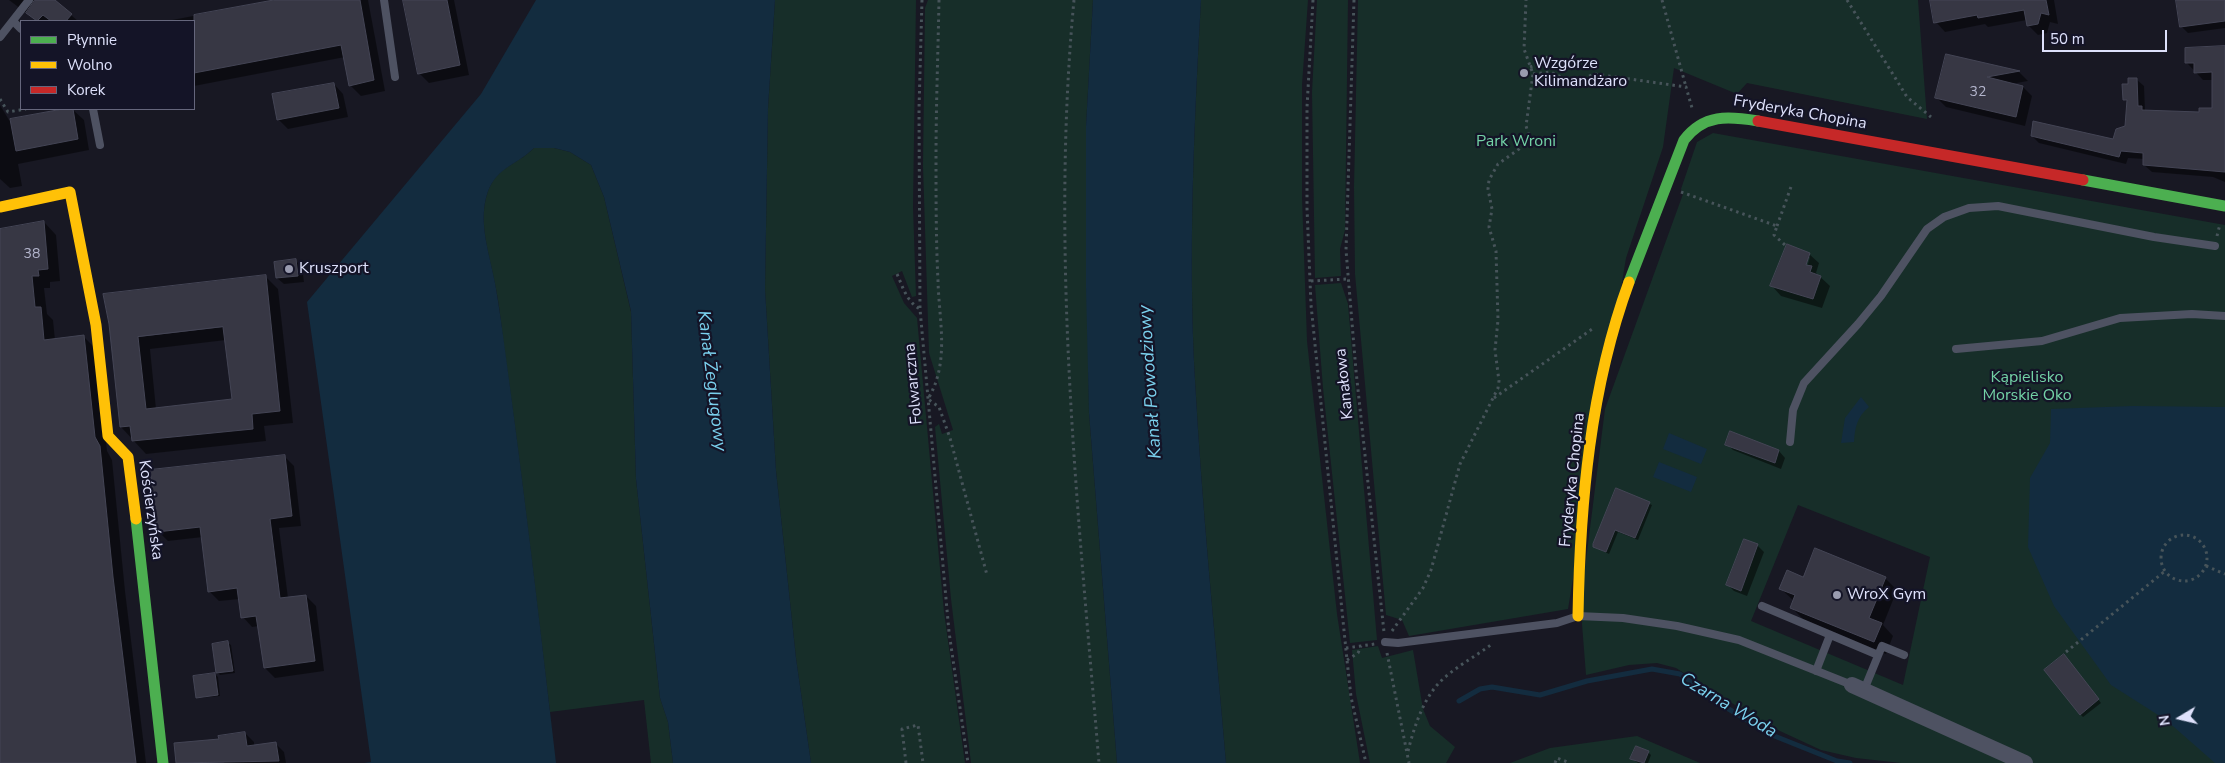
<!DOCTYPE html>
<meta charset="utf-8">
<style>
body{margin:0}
#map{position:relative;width:2225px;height:763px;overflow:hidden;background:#181823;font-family:"Nunito Sans",sans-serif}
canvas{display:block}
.legend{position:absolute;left:20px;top:20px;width:175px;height:90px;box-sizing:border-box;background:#141427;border:1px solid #65667c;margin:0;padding:6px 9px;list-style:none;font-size:15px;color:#dee1fb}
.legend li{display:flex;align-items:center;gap:10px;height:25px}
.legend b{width:25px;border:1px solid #65667c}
.north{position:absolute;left:2155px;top:693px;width:50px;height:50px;-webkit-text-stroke:4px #141427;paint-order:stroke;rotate:261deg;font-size:14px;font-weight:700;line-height:20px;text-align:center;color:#dee1fb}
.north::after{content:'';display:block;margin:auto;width:18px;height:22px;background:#dee1fb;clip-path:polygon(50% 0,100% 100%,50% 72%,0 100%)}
.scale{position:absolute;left:2042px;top:30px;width:125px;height:22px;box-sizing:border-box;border:2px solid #dee1fb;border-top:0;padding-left:6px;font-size:15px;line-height:18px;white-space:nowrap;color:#dee1fb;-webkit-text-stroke:4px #141427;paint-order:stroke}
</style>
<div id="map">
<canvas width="2225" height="763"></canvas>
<ul class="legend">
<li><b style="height:6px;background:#4caf50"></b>Płynnie</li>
<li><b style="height:6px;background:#ffc107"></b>Wolno</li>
<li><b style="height:6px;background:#c62828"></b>Korek</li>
</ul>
<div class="north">N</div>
<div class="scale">50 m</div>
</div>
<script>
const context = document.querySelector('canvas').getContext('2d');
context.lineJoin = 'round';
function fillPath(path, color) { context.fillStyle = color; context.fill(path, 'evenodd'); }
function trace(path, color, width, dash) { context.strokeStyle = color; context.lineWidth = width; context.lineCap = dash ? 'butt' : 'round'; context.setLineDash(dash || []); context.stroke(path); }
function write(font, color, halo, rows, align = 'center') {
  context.font = font + ' "Nunito Sans",sans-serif'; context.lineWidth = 4.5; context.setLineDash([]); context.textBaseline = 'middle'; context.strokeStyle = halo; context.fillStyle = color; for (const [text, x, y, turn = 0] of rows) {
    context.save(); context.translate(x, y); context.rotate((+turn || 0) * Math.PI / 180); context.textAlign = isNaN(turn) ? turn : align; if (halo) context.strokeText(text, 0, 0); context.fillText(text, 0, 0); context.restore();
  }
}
fillPath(new Path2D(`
 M775 0H916L913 207 916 296 912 297 902 271 892 276 904 303 917 318 944 612 965 763H811L796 658 776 471 765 289 768 108Z
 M928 0H1093L1086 127 1089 413 1117 763H971L951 599 935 427 939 424 942 434 953 430 929 353 923 166 925 8Z
 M1201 0H1308L1302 85V197L1307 341 1337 614 1360 763H1226C1215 636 1202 508 1195 380 1188 254 1194 126 1201 0Z
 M1317 0H1348L1345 230 1340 249 1341 276 1315 278 1312 92Z
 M1358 0H1918L1927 119 1747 83 1737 94 1674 68 1663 147 1626 258 1568 609 1409 636 1402 620 1386 615 1355 274 1354 187Z
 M1713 133 2225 225V763H1901L1856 758 1821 750 1767 725 1676 668 1657 663 1629 665 1586 675 1582 624 1584 576 1605 409 1683 194 1681 189 1697 142ZM1798 505 1930 557 1903 685 1751 621Z
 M534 148H554L570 152 591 165 604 197 631 312 636 479 660 698 668 722 673 763H651L644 700 550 712C535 588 521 464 503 340 501 321 499 302 495 284 490 256 479 226 486 198 494 166 515 167 534 148Z
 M1341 283 1348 304 1377 640 1350 643 1323 388 1315 285Z
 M1378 646 1382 658 1413 650 1423 709 1430 726 1455 747 1446 763H1370L1356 694 1352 650Z
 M1637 736 1700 763H1510L1550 748Z`), '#172e29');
fillPath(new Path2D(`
 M536 0H775L768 108 765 289 776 471 796 658 811 763H673L668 722 660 698 636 479 631 311 604 197 591 165 570 152 554 148H534C515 167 494 167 486 198 479 226 490 255 495 283 499 305 502 328 505 350 524 488 540 625 556 763H364L371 762 307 302 481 94Z
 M1093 0H1201C1194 126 1188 254 1195 380 1202 508 1215 636 1226 763H1117L1089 413 1086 288V126Z
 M1861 397 1869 407C1857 417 1855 427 1854 442L1841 443 1845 418Z
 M2133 406 2225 407V763H2215L2166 720 2111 685 2054 606 2028 547 2030 478 2050 443 2051 409Z
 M1669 433 1707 449 1701 464 1663 449Z
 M1659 462 1697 477 1691 492 1653 477Z`), '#132c3f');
fillPath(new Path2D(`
 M9 0H53L78 21H37Z
 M276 0H368L385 91 361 96 350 85 345 57 194 86V21H167Z
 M405 0H454L469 75 429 83 419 73Z
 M1931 0H2054L2058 24 2050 22 2047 33 2038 35 2028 25 2027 20 1988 27 1985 24 1945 32 1936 22Z
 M2178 0H2225V28L2188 33 2181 26Z
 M2225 47V182L2213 177 2152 172 2144 165V159L2128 158 2126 164 2039 143 2032 136 2114 140 2126 126 2128 103 2124 99 2129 85 2136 79 2144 86 2145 111 2200 114 2213 109V80H2203L2187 63Z
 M1947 55 2019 72 2028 81 2011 84 2023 87 2032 96 2025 126 1946 107 1937 98Z
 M334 84 343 94 348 117 288 129 278 119Z
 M0 105 9 120 72 109 84 120 89 150 18 164 22 186 10 188 0 179Z
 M44 222 56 235 60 281 50 282V288H44L47 314 53 320 55 340 83 336 96 349 107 451 112 460 125 591 146 763H0V229Z
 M1809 254 1819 263 1816 273 1830 286 1822 308 1781 296 1772 286ZM1807 257H1810L1806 271 1803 270Z
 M296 261 302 267 304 282 284 284 277 278Z
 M265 276 278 289 293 423 264 426 266 441 146 454 121 427 110 323ZM226 340 233 400 156 409 150 349Z
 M1731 433 1779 451 1785 458 1781 469 1733 450 1727 444Z
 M284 456 294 466 301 526 279 528 288 598 306 596 316 606 324 671 275 678 265 668 259 626 252 627 243 617 240 599 219 601 209 591 203 537 168 541 158 531Z
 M1617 490 1652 505 1638 540 1618 532 1609 554 1595 547Z
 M1745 541 1758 546 1764 552 1747 596 1734 591 1728 585Z
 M1885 578 1897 590 1883 625 1893 636 1886 654 1803 619 1791 607 1794 601 1781 589Z
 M228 643 231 645 235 673 220 675 217 672Z
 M2066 659 2101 703 2083 717 2080 714Z
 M215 674 218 677 220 696 200 698 197 695Z
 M245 733 254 742V746L275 743 284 752 286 763H224L220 737Z
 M1648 752 1651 755 1648 763H1638L1632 759Z`), '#0007');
trace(new Path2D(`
 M1459 701 1480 689 1492 687 1540 695 1587 681 1652 669 1680 674 1727 708 1772 735 1837 761 1850 763`), '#132c3f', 5);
const building = new Path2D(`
 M35 0H55L72 14 66 21H51L43 15 37 21 26 13Z
 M274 0H360L374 80 349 86 341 45 194 73V15Z
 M403 0H447L460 65 418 74Z
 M1930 0H2046L2049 15 2041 13 2038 24 2027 26 2024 10 1978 18 1977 15 1934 23Z
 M2176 0H2225V21L2180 27Z
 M2225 46V172L2143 165V153L2121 151 2119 157 2031 136 2033 121 2113 139 2116 129 2125 126 2127 100H2123L2122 84H2128V78H2137L2138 106H2142V110L2199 112V108H2212V72L2194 73V63H2185V48Z
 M1946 54 2020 71 1987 77 2023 86 2016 117 1935 98Z
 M334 83 339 108 277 120 272 94Z
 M63 109H73L78 139 16 151 10 119Z
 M44 221 48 269 38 270 39 276H32L35 307H41L44 340 84 335 95 437 100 446 113 577 136 763H0V229Z
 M1787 244 1810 253 1806 265 1812 266 1810 272 1821 276 1813 299 1770 286Z
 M296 259 298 276 276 278 274 262Z
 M266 275 280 411 252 414 253 429 132 441 130 426 120 427 109 324 103 294ZM223 327 232 399 146 409 138 337Z
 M1730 431 1779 450 1775 463 1725 445Z
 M285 455 292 516 270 519 280 598 306 595 315 661 264 668 256 616 241 618 237 588 208 592 200 527 157 532 150 470Z
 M1616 488 1650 502 1635 538 1615 530 1606 552 1593 547V544Z
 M1744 539 1758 544 1741 591 1726 585Z
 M1815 548 1886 577 1869 618 1882 623 1874 642 1790 608 1795 595 1779 589 1787 570 1803 577Z
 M228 641 233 671 216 673 212 644Z
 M2064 654 2099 699 2080 715 2044 670Z
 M215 673 218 695 196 698 193 676Z
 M245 732 247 746 276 742 279 761 176 763 174 743 219 739 218 736Z
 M1636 746 1649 751 1644 763 1630 759Z`);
fillPath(building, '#373744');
trace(building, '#444555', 1);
trace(new Path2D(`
 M922 0 919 109 920 309 949 632 968 763
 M939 0C938 53 936 106 936 159 936 200 936 240 938 281 939 321 950 362 928 399L939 407 950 438 987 575
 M1074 0C1050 254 1078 510 1099 763
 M1313 0 1307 107V208L1311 305 1347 660 1351 697 1366 763
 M1354 0 1346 250 1356 371 1384 632
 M1662 0 1686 87
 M1847 0 1907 97 1931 117
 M1530 67 1545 62 1549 53
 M1533 74 1550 72 1568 80H1578L1595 74 1686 87 1692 108
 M0 99 8 112 26 109
 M1681 192 1777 226 1774 235 1785 245
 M1777 226 1792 184
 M2217 236 2220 224
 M897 274C903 287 906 301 920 309
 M1311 281 1348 279
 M1494 398 1595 327
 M2161 558a23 23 0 1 1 46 0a23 23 0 1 1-46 0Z
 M2206 566 2225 574
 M1392 631 1423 588 1431 570 1460 464 1498 388 1499 381 1495 350 1498 320 1496 251 1489 227 1492 209 1488 189 1489 180 1498 164 1519 149 1529 136 1526 126 1533 74 1524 49 1526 0
 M1346 648 1375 644
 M2066 652 2165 571
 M1387 653 1409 763
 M1347 660 1358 653 1361 646
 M1408 751C1414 728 1422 702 1438 684 1453 668 1475 657 1492 644
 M906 763 902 729 918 725 923 763
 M1555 763 1557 758 1570 763`), '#47545a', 3, [2.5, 4]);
trace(new Path2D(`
 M384 0 395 77
 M13 21 21 29
 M0 37 29 0
 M93 109 100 145
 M1956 349 2042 341 2120 318 2192 314 2225 316
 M1790 442 1793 410 1804 383 1858 324 1881 296 1927 229 1944 217 1969 208 1998 206 2154 237 2215 246
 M1762 606 1878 655
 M1385 642 1398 643 1557 623 1578 616 1623 618 1677 626 1739 640 1852 685
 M1816 671 1830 635
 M1864 690 1882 646 1904 655`), '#4e5262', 8);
trace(new Path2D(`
 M1852 685 2025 763`), '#4e5262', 16);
trace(new Path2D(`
 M2083 180 2225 206
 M1629 282 1684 140C1704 114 1728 116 1758 121
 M136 519 163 763`), '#4caf50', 11);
trace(new Path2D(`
 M0 207 70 192 96 325 108 436 128 457 136 519
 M1578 616C1580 504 1590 388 1629 282`), '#ffc107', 11);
trace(new Path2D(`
 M1758 121 2083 180`), '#c62828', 11);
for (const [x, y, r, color] of [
 [1524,73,5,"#999baf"],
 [289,269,5,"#999baf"],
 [1837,595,5,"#999baf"]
]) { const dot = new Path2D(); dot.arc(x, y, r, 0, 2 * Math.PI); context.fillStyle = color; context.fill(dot); trace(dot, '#141427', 2); }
write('14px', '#b4b6cd', null, [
 ["32",1978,93],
 ["38",32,255]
]);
write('16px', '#dee1fb', '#141427', [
 ["Wzgórze",1534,64],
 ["Kilimandżaro",1534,82],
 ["Kruszport",299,269],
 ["WroX Gym",1847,595]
], 'left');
write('16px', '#dee1fb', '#141427', [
 ["Fryderyka Chopina",1800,113,10],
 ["Folwarczna",914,384,-95],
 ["Kanałowa",1345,384,-96],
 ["Fryderyka Chopina",1573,480,-84],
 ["Kościerzyńska",150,510,82]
]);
write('16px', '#73d2a6', '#141427', [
 ["Park Wroni",1516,142],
 ["Kąpielisko",2027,378],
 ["Morskie Oko",2027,396]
]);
write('italic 18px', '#7ad0ed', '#141427', [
 ["Kanał Żeglugowy",711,381,83],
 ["Kanał Powodziowy",1151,382,-94],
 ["Czarna Woda",1728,706,31]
]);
</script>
